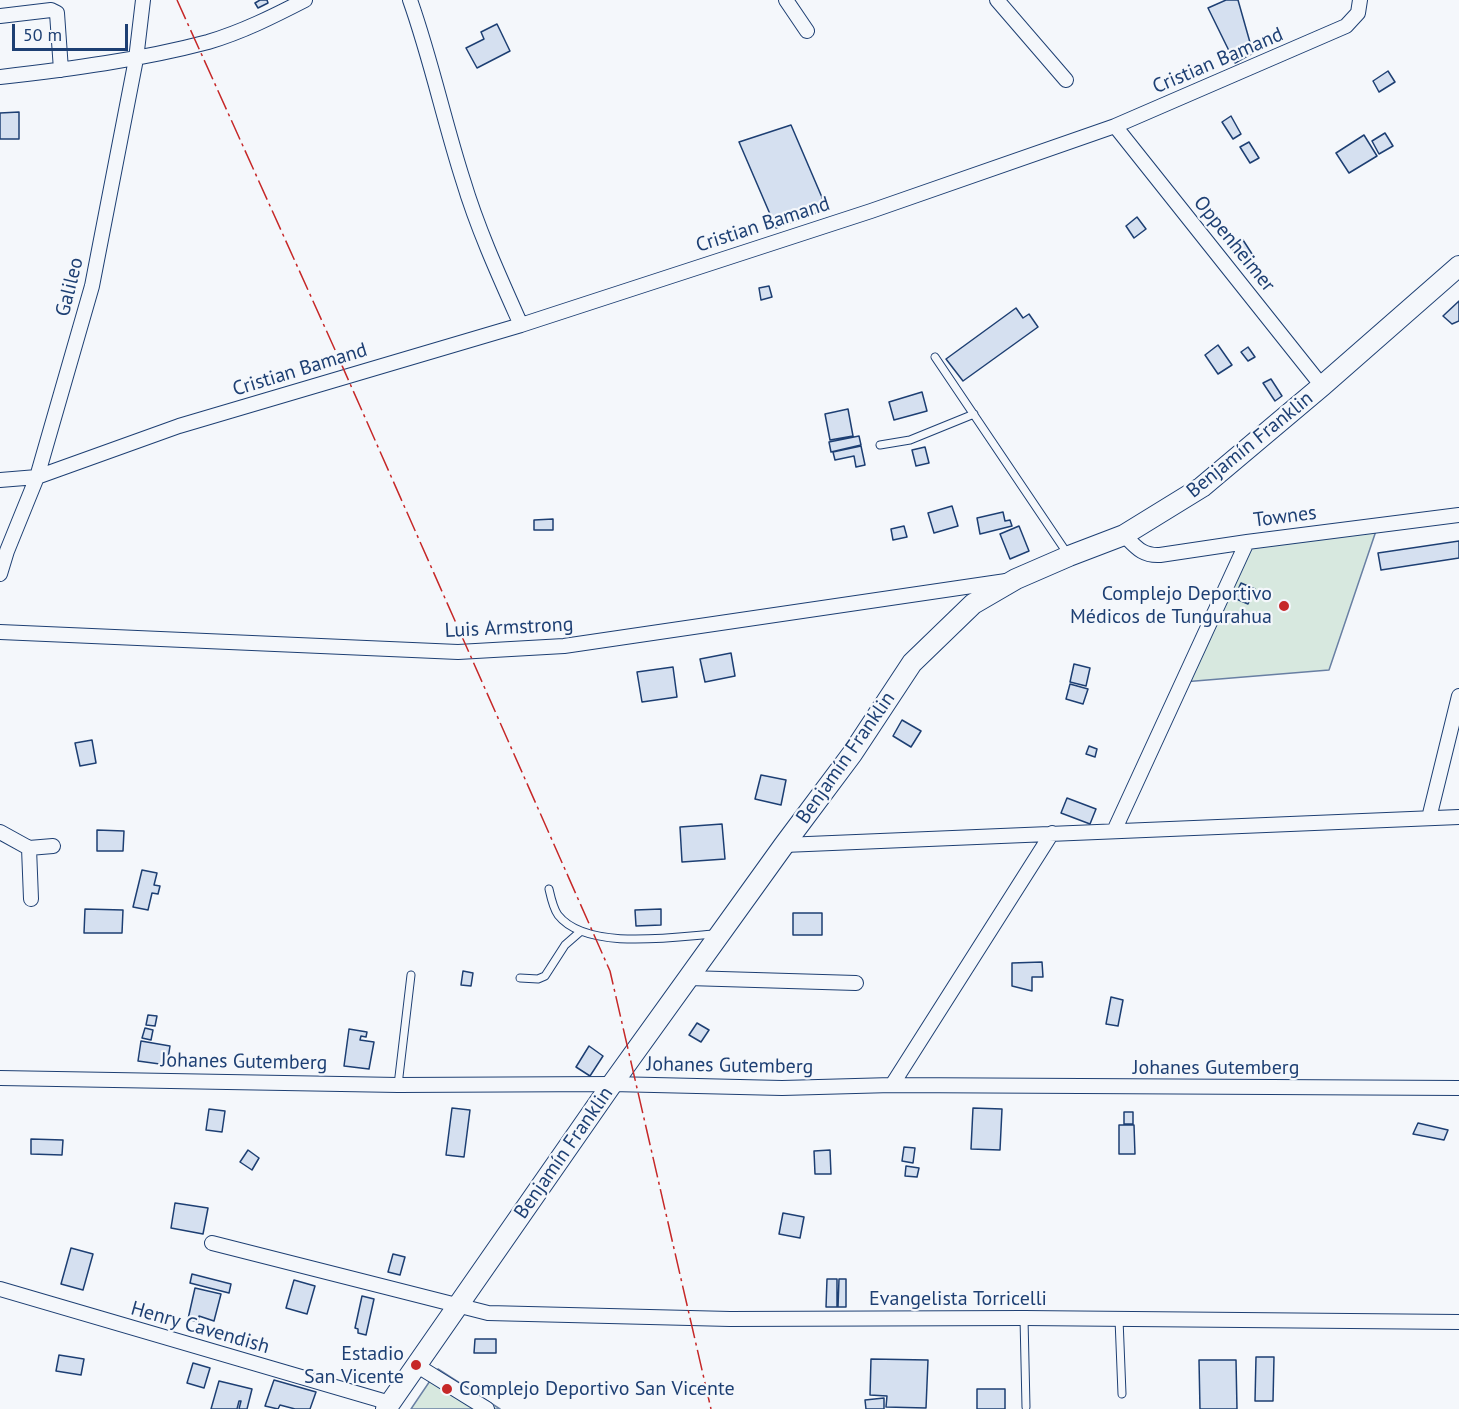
<!DOCTYPE html>
<meta charset="utf-8">
<style>
body{margin:0}
#map{position:relative;width:1459px;height:1409px;overflow:hidden;background:#f4f7fb;font-family:"PT Sans",sans-serif}
canvas{display:block}
.scale{position:absolute;left:12px;top:24px;width:116px;height:27px;box-sizing:border-box;border:3px solid #1d3f73;border-top:0;padding-left:8px;font-size:18px;line-height:21px;white-space:nowrap;color:#1d3f73;-webkit-text-stroke:4px #f4f7fb;paint-order:stroke}
</style>
<div id="map">
<canvas width="1459" height="1409"></canvas>
<div class="scale">50 m</div>
</div>
<script>
const context = document.querySelector('canvas').getContext('2d');
context.lineJoin = 'round';
function fillPath(path, color) { context.fillStyle = color; context.fill(path, 'evenodd'); }
function trace(path, color, width, dash) { context.strokeStyle = color; context.lineWidth = width; context.lineCap = dash ? 'butt' : 'round'; context.setLineDash(dash || []); context.stroke(path); }
function write(font, color, halo, rows, align = 'center') {
  context.font = font + ' "PT Sans",sans-serif'; context.lineWidth = 4.5; context.setLineDash([]); context.textBaseline = 'middle'; context.strokeStyle = halo; context.fillStyle = color; for (const [text, x, y, turn = 0] of rows) {
    context.save(); context.translate(x, y); context.rotate((+turn || 0) * Math.PI / 180); context.textAlign = isNaN(turn) ? turn : align; if (halo) context.strokeText(text, 0, 0); context.fillText(text, 0, 0); context.restore();
  }
}
const green = new Path2D(`
 M1378 525 1329 670 1183 682 1247 542Z
 M438 1369 500 1409H411Z`);
fillPath(green, '#d7e8df');
trace(green, '#687fa3', 1.5);
const building = new Path2D(`
 M260 0H267L268 3 258 8 255 3Z
 M1226 0H1238L1253 53 1235 63 1208 8Z
 M497 24 510 51 477 68 466 48 484 39 481 32Z
 M1388 71 1395 82 1379 92 1373 81Z
 M19 112V139H0V113Z
 M1231 116 1241 134 1233 139 1222 122Z
 M791 125 827 209 776 228 739 142Z
 M1385 133 1393 146 1379 154 1372 141Z
 M1364 135 1377 156 1349 173 1336 153Z
 M1249 142 1259 158 1250 163 1240 147Z
 M1137 217 1146 229 1134 238 1126 226Z
 M1243 240 1254 257 1243 265 1231 247Z
 M769 286 772 297 761 300 759 288Z
 M1459 301V321L1452 324 1443 316Z
 M1016 308 1023 318 1029 314 1038 327 963 381 946 359Z
 M1218 345 1232 365 1218 374 1205 355Z
 M1248 347 1255 357 1248 361 1241 352Z
 M1271 379 1282 396 1275 401 1263 383Z
 M922 392 927 411 894 420 889 402Z
 M848 409 853 436 830 440 825 414Z
 M859 436 861 445 831 452 829 442Z
 M861 446 865 465 856 467 854 456 835 460 833 452Z
 M925 447 929 463 916 466 912 450Z
 M952 506 958 526 934 533 928 513Z
 M1003 512 1005 521 1010 520 1012 526 980 534 977 518Z
 M553 519V530H534V520Z
 M904 526 907 537 893 540 891 529Z
 M1019 526 1029 551 1010 559 1000 534Z
 M1459 541V558L1381 570 1378 553Z
 M1241 583 1255 589 1248 604 1234 598Z
 M731 653 735 676 705 682 700 659Z
 M1074 664 1090 668 1086 686 1070 682Z
 M673 667 677 697 642 702 637 672Z
 M1070 684 1088 689 1083 704 1066 699Z
 M902 720 921 731 911 747 893 736Z
 M92 740 96 763 80 766 75 743Z
 M1089 746 1097 749 1095 757 1086 754Z
 M761 775 786 780 781 805 755 799Z
 M1067 798 1096 809 1090 824 1061 813Z
 M722 824 725 859 682 862 680 827Z
 M97 830 124 831 123 851H97Z
 M142 870 157 873 154 885 160 886 158 894 152 893 148 910 133 907Z
 M85 909 123 910 122 933H84Z
 M661 909V925L636 926 635 910Z
 M793 913H822V935H793Z
 M1042 962 1043 977H1032V991L1012 986V963Z
 M463 971 473 973 471 986 461 985Z
 M1111 997 1123 1000 1118 1026 1106 1024Z
 M148 1015 157 1016 155 1026 146 1025Z
 M697 1023 709 1030 701 1042 689 1035Z
 M145 1028 153 1030 151 1040 142 1038Z
 M349 1029 367 1032 366 1037 361 1036 360 1040 374 1042 369 1069 344 1066Z
 M141 1041 170 1046 167 1065 138 1061Z
 M589 1046 603 1056 590 1076 576 1067Z
 M452 1108 470 1110 464 1157 446 1155Z
 M973 1108 1002 1109 1000 1150 971 1149Z
 M209 1109 225 1111 222 1132 206 1130Z
 M1124 1112H1133V1124H1124Z
 M1418 1123 1448 1130 1444 1140 1413 1134Z
 M1119 1125H1134L1135 1154H1119Z
 M31 1139 63 1140 62 1155 31 1154Z
 M904 1147 915 1148 913 1163 902 1161Z
 M248 1150 259 1158 252 1170 240 1162Z
 M830 1150 831 1174H815L814 1151Z
 M906 1166 919 1168 917 1177 905 1176Z
 M175 1203 208 1208 203 1234 171 1228Z
 M783 1213 804 1217 800 1238 779 1234Z
 M71 1248 93 1254 83 1290 61 1284Z
 M393 1254 405 1257 400 1275 388 1272Z
 M192 1274 231 1284 229 1293 190 1283Z
 M827 1279H837V1307H826Z
 M839 1279H846V1307H838Z
 M294 1280 315 1286 307 1314 286 1308Z
 M195 1288 221 1294 214 1321 199 1316 198 1322 188 1319Z
 M362 1296 374 1299 366 1335 358 1333V1329L355 1328Z
 M475 1339H496V1353H474Z
 M59 1355 84 1359 81 1375 56 1371Z
 M1256 1357H1274L1273 1401H1255Z
 M871 1359 928 1360 926 1408 886 1407 887 1396 870 1395Z
 M1199 1360H1236L1237 1409H1200Z
 M193 1363 210 1368 204 1388 187 1383Z
 M274 1380 316 1392 310 1409H295L280 1405 278 1409 265 1406Z
 M219 1381 252 1389 247 1409H239L241 1401H239L237 1409H211Z
 M977 1389H1005V1409H977Z
 M884 1398V1409H866L865 1400Z`);
fillPath(building, '#d5e0f0');
trace(building, '#1d3f73', 1.5);
const lane = new Path2D(`
 M935 357 1067 553
 M880 445 910 440 974 414
 M549 889C551 898 553 908 558 915 586 951 674 937 714 934
 M520 978 538 979 545 976 565 945 581 931
 M398 1085 411 975
 M1024 1318 1026 1407
 M1119 1319 1122 1394`);
const street = new Path2D(`
 M410 0C431 59 444 121 463 180 478 230 500 278 521 325
 M786 0 807 31
 M997 0 1066 80
 M0 16 51 10 57 13 61 70
 M0 77C70 69 140 60 208 42 242 32 274 16 305 0
 M1115 126 1322 386
 M0 480 37 477 179 426 521 325 871 211 1115 126 1346 26 1358 13 1360 0
 M1124 535C1136 547 1142 556 1160 555L1247 542 1459 515
 M0 574 7 551 37 477 92 286 136 59 143 0
 M0 632 458 652 564 646 1006 581
 M1429 818 1459 696
 M1114 831 1247 542
 M0 832 29 848 53 846
 M784 845 1459 817
 M29 848 31 899
 M688 978 856 983
 M0 1078 398 1085 612 1084 782 1088 892 1085 1459 1088
 M892 1085 1052 833
 M212 1243 488 1313 730 1319 1024 1318 1459 1322
 M0 1289 390 1403
 M416 1365 487 1409`);
const secondary = new Path2D(`
 M386 1409 612 1084 784 845 852 754 912 663 973 604 1016 579 1069 556 1124 535 1202 487 1322 386 1459 266`);
trace(lane, '#1d3f73', 9);
trace(street, '#1d3f73', 16);
trace(secondary, '#1d3f73', 22);
trace(lane, '#f4f7fb', 7);
trace(street, '#f4f7fb', 14);
trace(secondary, '#f4f7fb', 20);
trace(new Path2D(`
 M177 0 336 352 610 971 711 1409`), '#c62828', 1.5, [21, 4.5, 3, 4.5]);
for (const [x, y, r, color] of [
 [1284,606,6,"#c62828"],
 [416,1365,6,"#c62828"],
 [447,1389,6,"#c62828"]
]) { const dot = new Path2D(); dot.arc(x, y, r, 0, 2 * Math.PI); context.fillStyle = color; context.fill(dot); trace(dot, '#f4f7fb', 2); }
write('20px', '#1d3f73', '#f4f7fb', [
 ["Cristian Bamand",1218,61,-23],
 ["Cristian Bamand",763,225,-18],
 ["Oppenheimer",1234,244,51],
 ["Galileo",70,287,-76],
 ["Cristian Bamand",300,370,-17],
 ["Benjamín Franklin",1250,445,-39],
 ["Townes",1285,517,-7],
 ["Luis Armstrong",509,628,-3],
 ["Benjamín Franklin",846,758,-55],
 ["Johanes Gutemberg",244,1062,1],
 ["Johanes Gutemberg",730,1066,1],
 ["Johanes Gutemberg",1216,1068],
 ["Benjamín Franklin",564,1153,-55],
 ["Evangelista Torricelli",958,1299],
 ["Henry Cavendish",200,1328,16]
]);
write('20px', '#1d3f73', '#f4f7fb', [
 ["Complejo Deportivo",1272,594],
 ["Médicos de Tungurahua",1272,617],
 ["Estadio",404,1354],
 ["San Vicente",404,1377],
 ["Complejo Deportivo San Vicente",459,1389,"left"]
], 'right');
</script>
